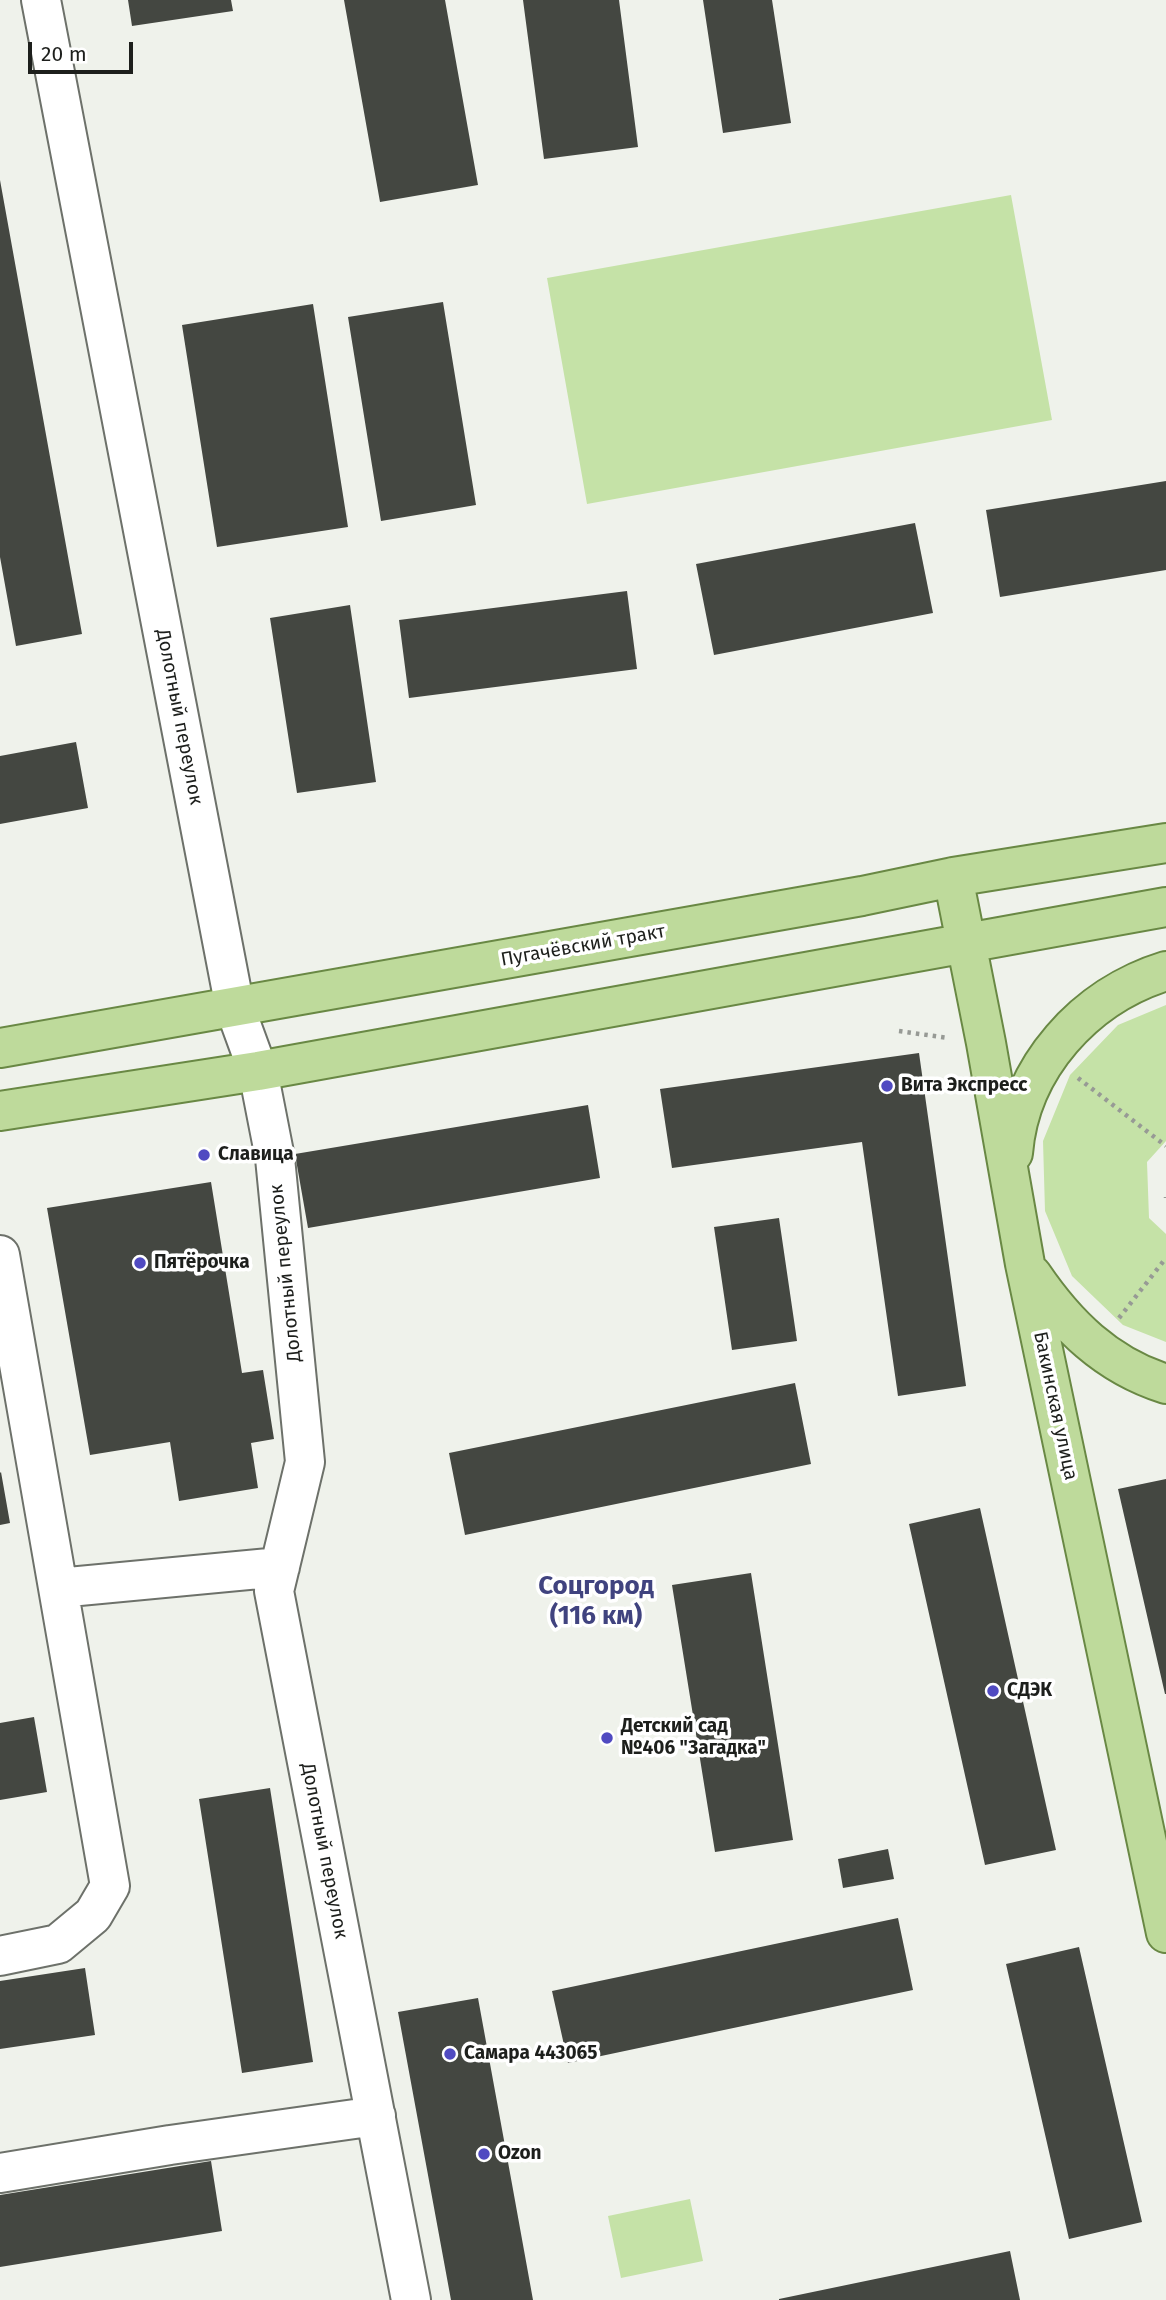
<!DOCTYPE html>
<meta charset="utf-8">
<style>
body{margin:0}
#map{position:relative;width:1166px;height:2300px;overflow:hidden;background:#eff2eb;font-family:"Fira Sans",sans-serif}
canvas{display:block}
.scale{position:absolute;left:28px;top:42px;width:105px;height:32px;box-sizing:border-box;border:4px solid #1d1f1c;border-top:0;padding-left:9px;font-size:21px;line-height:24px;white-space:nowrap;color:#1d1f1c;-webkit-text-stroke:5px #fff;paint-order:stroke}
</style>
<div id="map">
<canvas width="1166" height="2300"></canvas>
<div class="scale">20 m</div>
</div>
<script>
const context = document.querySelector('canvas').getContext('2d');
context.lineJoin = 'round';
function fillPath(path, color) { context.fillStyle = color; context.fill(path, 'evenodd'); }
function trace(path, color, width, dash) { context.strokeStyle = color; context.lineWidth = width; context.lineCap = dash ? 'butt' : 'round'; context.setLineDash(dash || []); context.stroke(path); }
function write(font, color, halo, rows, align = 'center') {
  context.font = font + ' "Fira Sans",sans-serif'; context.lineWidth = 7; context.setLineDash([]); context.textBaseline = 'middle'; context.strokeStyle = halo; context.fillStyle = color; for (const [text, x, y, turn = 0] of rows) {
    context.save(); context.translate(x, y); context.rotate((+turn || 0) * Math.PI / 180); context.textAlign = isNaN(turn) ? turn : align; if (halo) context.strokeText(text, 0, 0); context.fillText(text, 0, 0); context.restore();
  }
}
fillPath(new Path2D(`
 M1011 195 1052 420 587 504 547 278Z
 M1166 1005V1141L1147 1162 1149 1218 1166 1234V1342L1123 1325 1072 1276 1045 1211 1043 1141 1070 1075 1118 1025Z
 M690 2199 703 2261 621 2278 608 2216Z`), '#c5e2a7');
fillPath(new Path2D(`
 M128 0H231L233 11 132 26Z
 M344 0H445L478 185 380 202Z
 M523 0H619L638 147 544 159Z
 M703 0H772L791 123 723 133Z
 M0 180 82 634 16 646 0 557Z
 M443 302 476 505 381 521 348 317Z
 M313 304 348 527 217 547 182 325Z
 M1166 481V570L1000 597 986 510Z
 M915 523 933 613 714 655 696 564Z
 M627 591 637 669 409 698 399 620Z
 M350 605 376 782 297 793 270 618Z
 M76 742 88 808 0 824V756Z
 M919 1053 966 1386 898 1396 862 1142 672 1168 660 1089Z
 M588 1105 600 1178 308 1228 295 1154Z
 M211 1182 242 1373 263 1370 274 1439 251 1443 258 1488 179 1501 170 1442 90 1455 47 1208Z
 M779 1218 797 1341 732 1350 714 1227Z
 M795 1383 811 1464 465 1535 449 1453Z
 M1 1472 10 1523 0 1525V1473Z
 M1166 1479V1694H1165L1118 1489Z
 M980 1508 1056 1850 985 1865 909 1524Z
 M751 1573 793 1840 715 1852 672 1585Z
 M34 1717 47 1792 0 1800V1723Z
 M270 1788 313 2062 242 2073 199 1799Z
 M888 1849 894 1879 843 1888 838 1859Z
 M898 1918 913 1990 568 2063 552 1991Z
 M1079 1947 1142 2222 1069 2239 1006 1964Z
 M85 1968 95 2035 0 2049V1981Z
 M478 1998 512 2184 533 2300H451L398 2012Z
 M211 2161 222 2231 0 2267V2195Z
 M1010 2251 1020 2300H779V2299Z`), '#444741');
const minor = new Path2D(`
 M41 0 235 1008 258 1071 275 1158 305 1462 274 1591 411 2300
 M0 1255 110 1886 93 1915 58 1944 0 1956
 M58 1588 280 1567
 M0 2173 170 2145 376 2116`);
const major = new Path2D(`
 M953 877 986 1043 1025 1264 1166 1933
 M0 1048 862 896 953 877 1166 843
 M0 1111 258 1071 1166 907
 M1013 1153C1020 1067 1085 996 1166 971
 M1032 1275C1066 1325 1106 1365 1166 1384`);
trace(minor, '#6d716a', 42);
trace(major, '#698844', 42);
trace(new Path2D(`
 M899 1031 948 1038
 M1078 1078 1166 1146
 M1166 1197V1198
 M1119 1318 1166 1258`), '#979a95', 4.5, [3.5, 5]);
trace(minor, '#fff', 38);
trace(major, '#beda9b', 38);
for (const [x, y, r, color] of [
 [887,1086,7,"#504ac1"],
 [204,1155,7,"#504ac1"],
 [140,1263,7,"#504ac1"],
 [993,1691,7,"#504ac1"],
 [607,1738,7,"#504ac1"],
 [450,2054,7,"#504ac1"],
 [484,2154,7,"#504ac1"]
]) { const dot = new Path2D(); dot.arc(x, y, r, 0, 2 * Math.PI); context.fillStyle = color; context.fill(dot); trace(dot, '#fff', 2.5); }
write('19px', '#1d1f1c', '#fff', [
 ["Долотный переулок",179,717,79],
 ["Пугачёвский тракт",583,946,-10],
 ["Долотный переулок",286,1273,-96],
 ["Бакинская улица",1055,1406,78],
 ["Долотный переулок",324,1851,79]
]);
write('bold 19px', '#1d1f1c', '#fff', [
 ["Вита Экспресс",901,1086],
 ["Славица",218,1155],
 ["Пятёрочка",154,1263],
 ["СДЭК",1007,1691],
 ["Детский сад",621,1727],
 ["№406 \"Загадка\"",621,1749],
 ["Самара 443065",464,2054],
 ["Ozon",498,2154]
], 'left');
write('bold 26px', '#40437f', '#fff', [
 ["Соцгород",596,1587],
 ["(116 км)",596,1617]
]);
</script>
